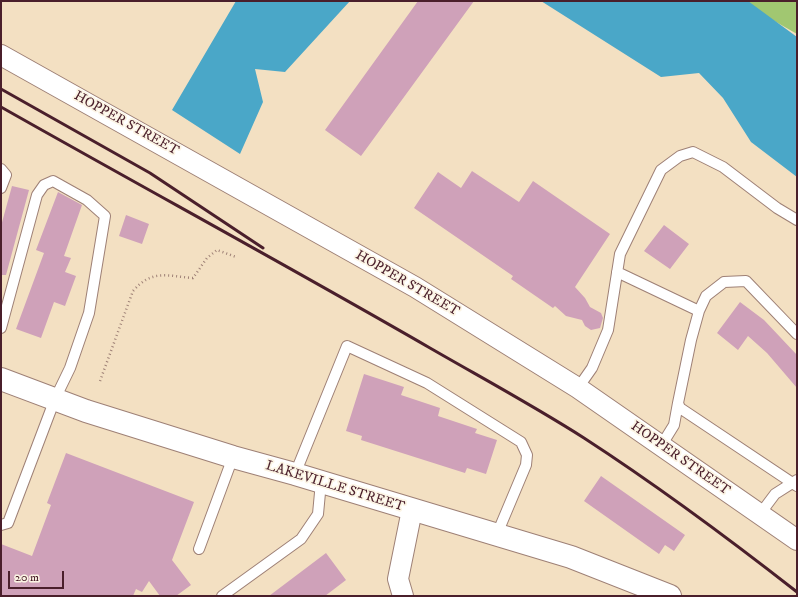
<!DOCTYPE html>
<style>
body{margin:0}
#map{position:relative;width:798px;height:597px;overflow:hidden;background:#f3e0c2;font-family:"IM FELL DW Pica",serif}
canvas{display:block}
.frame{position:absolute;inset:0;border:2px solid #4a1f2b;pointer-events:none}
.scale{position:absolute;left:8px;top:571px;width:56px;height:18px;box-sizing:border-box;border:2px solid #4a1f2b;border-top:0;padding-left:5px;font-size:12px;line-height:14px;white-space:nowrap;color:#4a1f2b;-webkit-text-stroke:3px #fcf5e5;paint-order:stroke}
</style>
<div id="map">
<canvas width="798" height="597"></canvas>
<div class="frame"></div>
<div class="scale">20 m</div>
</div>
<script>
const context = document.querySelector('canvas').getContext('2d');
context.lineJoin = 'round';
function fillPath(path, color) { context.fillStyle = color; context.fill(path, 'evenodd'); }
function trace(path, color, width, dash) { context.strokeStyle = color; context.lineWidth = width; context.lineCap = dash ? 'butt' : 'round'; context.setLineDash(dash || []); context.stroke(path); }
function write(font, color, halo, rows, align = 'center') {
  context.font = font + ' "IM FELL DW Pica",serif'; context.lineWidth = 3.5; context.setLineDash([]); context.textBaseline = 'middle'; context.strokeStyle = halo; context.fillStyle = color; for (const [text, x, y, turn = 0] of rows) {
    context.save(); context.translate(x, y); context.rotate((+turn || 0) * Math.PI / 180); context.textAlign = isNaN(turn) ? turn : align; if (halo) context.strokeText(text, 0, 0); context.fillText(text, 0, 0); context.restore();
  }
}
fillPath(new Path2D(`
 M744 1H797V34L743 3Z`), '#a1c771');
fillPath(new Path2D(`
 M236 1H350L285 72 255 69 263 102 240 154 172 110Z
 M541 1H748L797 37V177L751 142 723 98 699 73 661 77Z`), '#4aa7c8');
fillPath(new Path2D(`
 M418 1H474L361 156 325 130Z
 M472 171 519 202 533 181 610 234 575 287 585 298 590 307 601 313 603 318 600 328 591 330 585 326 582 320 566 316 555 306 553 308 511 279 513 276 414 208 438 172 461 188Z
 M12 186 29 190 6 275H1V226Z
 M58 192 82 205 64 256 71 258 65 272 76 276 65 306 54 302 41 338 16 329 44 253 36 250Z
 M126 215 149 224 142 244 119 236Z
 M664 225 689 244 670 269 644 251Z
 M740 302 764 320 797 355V388L767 353 748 336 738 350 717 333Z
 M364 374 404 387 401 395 440 408 438 416 477 429 475 433 497 440 486 474 467 468 465 473 361 440 362 436 346 431Z
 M66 453 194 502 172 560 191 585 176 596H160L149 581 142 592 136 589 133 596H1V544L32 556 51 505 47 503Z
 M601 476 685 535 674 551 665 545 659 554 584 501Z
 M326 553 346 580 325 596H269Z`), '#cfa1b9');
const service = new Path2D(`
 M1 169 6 175 1 188
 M617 272 699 311
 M1 328 37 195 44 185 53 181 87 200 105 216 89 313 70 368 55 399 8 523 1 525
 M797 334 746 281 724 282 706 296 699 311 691 340 678 403 680 408 797 486
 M578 388 592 368 608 330 620 254 661 170 680 156 693 152 723 167 777 208 797 220
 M661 446 674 425 678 403
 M295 474 347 346 427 383 521 442 527 455 526 465 497 534
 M760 514 775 494 797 480
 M199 549 233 457
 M222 596 301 539 318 514 321 482`);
const minor = new Path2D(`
 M1 55 415 287 578 388 797 540
 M403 596 398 579 412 510`);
const primary = new Path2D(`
 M1 379 86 411 233 457 295 474 571 557 670 596`);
trace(service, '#9e8076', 12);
trace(minor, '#9e8076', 22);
trace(primary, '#9e8076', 24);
trace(new Path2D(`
 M100 381 133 291C152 269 167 276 193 278L207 258 217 250 236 257`), '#9e8076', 2.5, [1, 3]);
trace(service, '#fff', 10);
trace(minor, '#fff', 20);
trace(primary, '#fff', 22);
trace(new Path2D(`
 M1 89 150 173 263 248
 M1 107C144 188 288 266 430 348 482 378 534 406 584 438 658 486 728 538 797 592`), '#4a1f2b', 3);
write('14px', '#4a1f2b', '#fcf5e5', [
 ["HOPPER STREET",126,124,29],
 ["HOPPER STREET",407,284,30],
 ["HOPPER STREET",680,459,35],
 ["LAKEVILLE STREET",335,487,17]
]);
</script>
